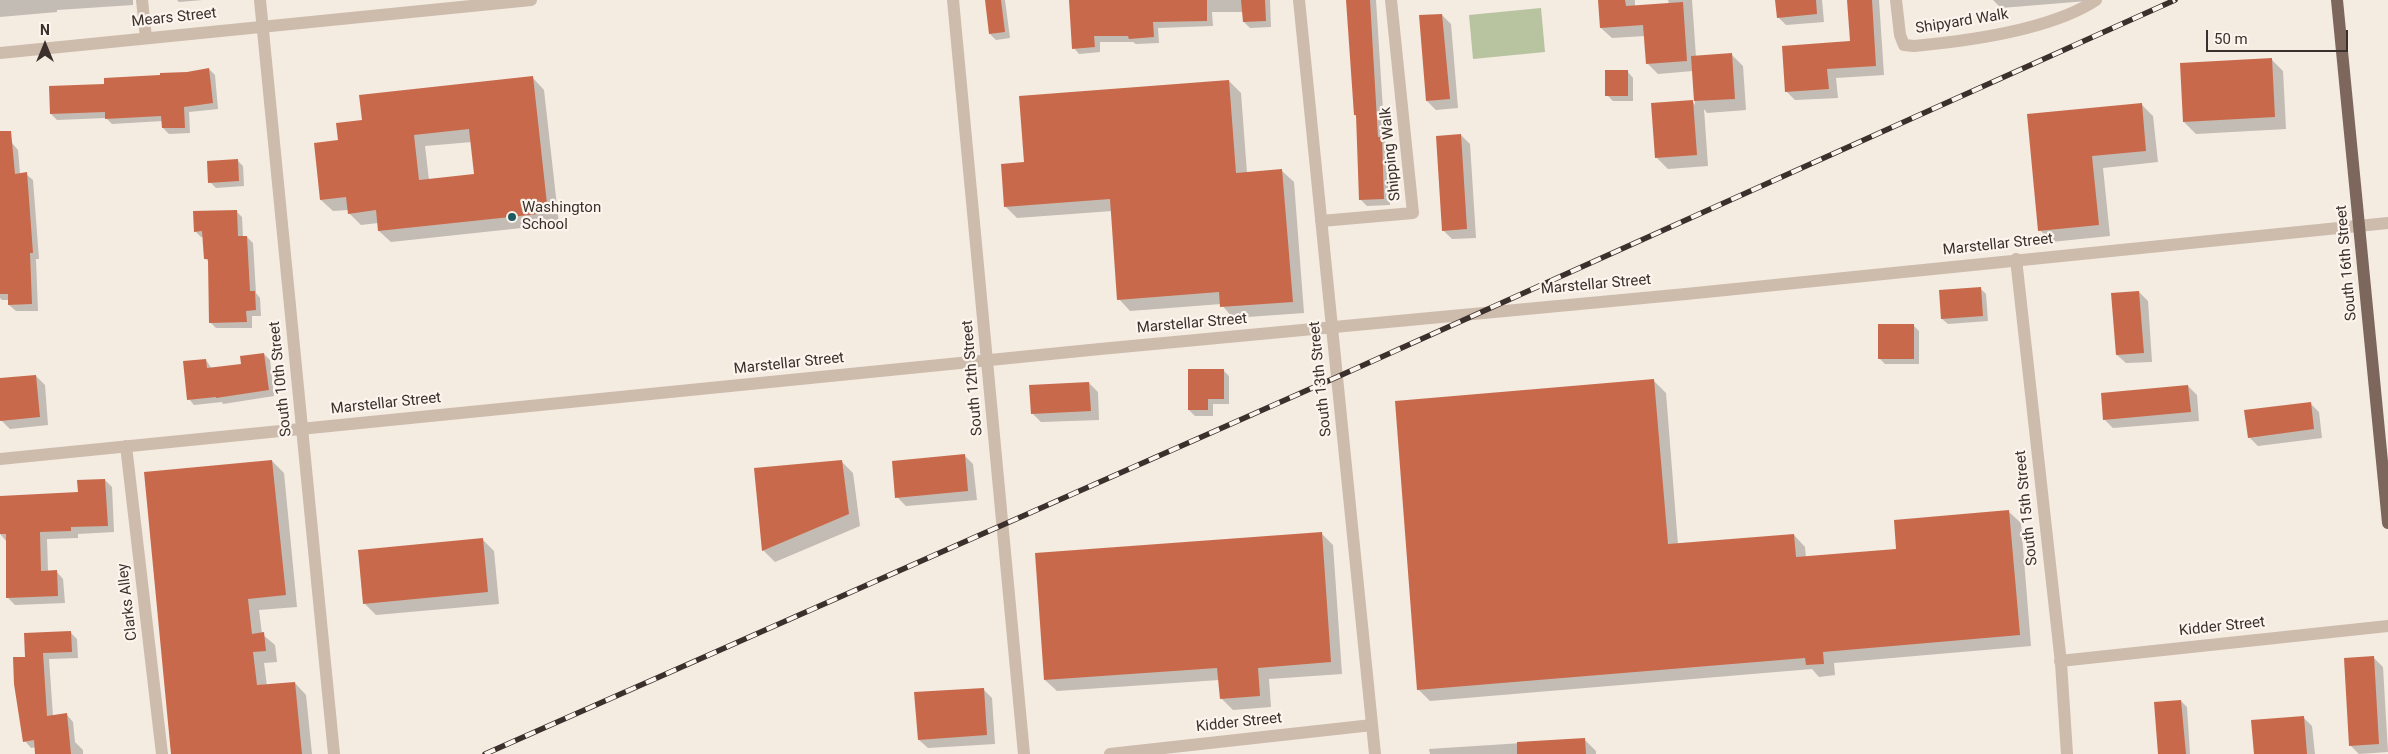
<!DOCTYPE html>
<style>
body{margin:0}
#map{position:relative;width:2388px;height:754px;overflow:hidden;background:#f4ebe1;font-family:Roboto,sans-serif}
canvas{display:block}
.north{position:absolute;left:20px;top:20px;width:50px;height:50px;-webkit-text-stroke:4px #fbf5ee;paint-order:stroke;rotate:0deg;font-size:14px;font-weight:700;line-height:20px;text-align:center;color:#3b302b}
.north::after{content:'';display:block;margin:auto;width:18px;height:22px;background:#3b302b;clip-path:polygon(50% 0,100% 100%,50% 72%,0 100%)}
.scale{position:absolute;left:2206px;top:30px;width:142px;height:22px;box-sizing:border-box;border:2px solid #3b302b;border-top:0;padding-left:6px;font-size:15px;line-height:18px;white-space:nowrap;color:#3b302b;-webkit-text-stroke:4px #fbf5ee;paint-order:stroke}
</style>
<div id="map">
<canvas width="2388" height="754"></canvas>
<div class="north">N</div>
<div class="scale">50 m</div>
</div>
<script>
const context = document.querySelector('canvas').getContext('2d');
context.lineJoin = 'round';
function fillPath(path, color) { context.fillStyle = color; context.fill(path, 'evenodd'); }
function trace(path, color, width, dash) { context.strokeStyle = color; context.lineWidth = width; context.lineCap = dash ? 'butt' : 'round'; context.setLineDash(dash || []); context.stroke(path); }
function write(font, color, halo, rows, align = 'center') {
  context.font = font + ' Roboto,sans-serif'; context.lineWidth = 4.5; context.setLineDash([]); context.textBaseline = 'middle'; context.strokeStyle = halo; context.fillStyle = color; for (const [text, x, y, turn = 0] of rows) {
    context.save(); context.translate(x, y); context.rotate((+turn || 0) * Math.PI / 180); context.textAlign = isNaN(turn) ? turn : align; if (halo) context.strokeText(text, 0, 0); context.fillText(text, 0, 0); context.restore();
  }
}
fillPath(new Path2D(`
 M1541 8 1545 52 1473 59 1469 15Z`), '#b8c4a0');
fillPath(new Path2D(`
 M0 0H133V5L57 10V12L0 17Z
 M177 0H203L179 2Z
 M986 0H1005L1010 38 996 40 990 34Z
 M1070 0H1270L1271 27 1250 28 1244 22 1243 12H1212L1213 26 1158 28 1159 43 1136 44 1133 42H1100V52L1079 54 1074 48Z
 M1347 0H1376L1385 142 1388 145 1390 205 1367 206 1360 199 1357 117 1355 115Z
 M1599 0H1635V7L1669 4 1668 0H1692L1696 57 1731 54 1743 66 1746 110 1707 113 1704 109 1708 166 1668 169 1656 157 1692 101 1695 105 1693 71 1658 74 1647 63 1645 36 1612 38 1601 28Z
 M1777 0H1822L1824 22 1786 25 1778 17Z
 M1848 0H1879L1884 75 1836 78 1838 98 1795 100 1786 91 1851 42Z
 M1993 0H2087V1L2001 8Z
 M1442 15 1451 24 1458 108 1436 110 1427 101Z
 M2271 59 2283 71 2286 129 2196 134 2184 122Z
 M209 69 215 75 218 109 189 112 190 133 169 134 163 128V121L112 124 106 118 57 120 51 114 106 85Z
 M1628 72 1633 78V101H1613L1607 95Z
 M533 78 544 90 559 224 391 242 379 231 378 223 361 225 349 213 348 210 333 211 321 200 339 142 363 121ZM472 142 476 175 429 180 425 146Z
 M1229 81 1241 93 1247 173 1282 171 1294 182 1304 313 1233 318 1221 304 1130 311 1119 299 1112 211 1017 218 1005 206 1025 163Z
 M2141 104 2153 116 2158 162 2103 168 2110 236 2051 242 2040 230 2028 115Z
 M1461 135 1470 144 1476 238 1452 239 1443 230Z
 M12 143 18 150 20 174H26L33 180 39 259H36L38 311H16L9 305V300H2L0 298V144Z
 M237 160 243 166 244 186 216 188 210 182Z
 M236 211 242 217 243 237H247L253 243 256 293 260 298 261 316H252V328H216L211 323 210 263 205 258 204 237H201L195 231Z
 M1980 288 1986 294 1988 321 1948 324 1942 319Z
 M2139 292 2148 301 2152 362 2126 363 2117 355Z
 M1913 325 1919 331V364H1885L1879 358Z
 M264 354 270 360 274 396 223 404 222 402 194 405 189 399 206 360 212 369 242 365Z
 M1223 370 1229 376V404H1213V416H1195L1189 410Z
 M36 376 45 385 48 425 10 429 1 420 0 379Z
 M1654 381 1666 393 1678 545 1794 535 1805 547 1806 558 1897 550 2009 512 2021 523 2031 646 1834 663 1835 675 1819 677 1812 669 1430 701 1418 689Z
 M1089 383 1098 392 1099 420 1041 422 1032 413Z
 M2188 386 2197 395 2199 421 2113 428 2104 419Z
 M2310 403 2319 412 2322 438 2258 446 2249 437Z
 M964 455 973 464 977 500 906 506 897 497Z
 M272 461 284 473 297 607 259 610 262 634 275 645 277 662 264 663 267 686 295 683 306 695 312 754H173Z
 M841 461 853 473 860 526 775 562 763 550 756 469Z
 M105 480 112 487 114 532 78 534V538L47 539 48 572 56 571 63 579 65 603 15 605 8 598 7 542 0 534V497L79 493Z
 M1321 533 1333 545 1342 674 1269 679 1271 707 1233 710 1221 698 1219 680 1057 691 1045 680Z
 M483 540 494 551 499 604 376 615 365 604Z
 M71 633 77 639 78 658 49 659 53 716 67 715 73 722 75 742 83 750V754H36V747L31 748 25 741 26 658Z
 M2374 658 2383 667 2388 752 2359 754 2350 745Z
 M983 689 992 698 995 744 928 748 919 740Z
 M2181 701 2187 707 2190 754H2159Z
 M2303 717 2312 726 2315 754H2255Z
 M1584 739 1596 751V754H1430L1429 749Z`), '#0003');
fillPath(new Path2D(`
 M985 0H1001L1005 32 989 34Z
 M1069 0H1207V21L1153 22 1154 37 1129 39 1128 36H1094L1095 47 1072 49Z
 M1241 0H1265L1266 21 1243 22Z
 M1346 0H1370L1378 137H1382L1384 199 1359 200 1356 115H1354Z
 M1598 0H1625L1626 6 1683 2 1687 61 1646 64 1643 25 1600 28Z
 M1775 0H1816L1817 14 1777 18Z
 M1847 0H1872L1876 66 1827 69 1829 89 1785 92 1782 46 1850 41Z
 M1442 14 1450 99 1426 101 1419 15Z
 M1732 53 1735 99 1694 101 1691 56Z
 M2272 58 2275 117 2183 122 2180 63Z
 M209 68 213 103 184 107 185 128H162L161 116 105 119V112L50 114 49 86 104 84V78L160 75V73L187 72Z
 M1605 70H1628V96H1605Z
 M533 76 548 213 378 231 376 210 348 214 346 197 320 200 314 143 338 140 336 123 362 120 359 95ZM469 129 474 174 419 180 414 135Z
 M1229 80 1236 173 1282 169 1293 302 1220 307 1219 292 1117 300 1110 199 1004 207 1001 164 1024 162 1019 96Z
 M1693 100 1697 155 1655 158 1651 103Z
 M2142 103 2146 151 2092 156 2099 225 2038 231 2027 114Z
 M0 131H11L15 174 27 172 33 253H30L32 304 8 305V294H0Z
 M1461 134 1467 229 1442 231 1436 136Z
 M238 159 239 181 208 183 207 161Z
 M237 210 238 236H247L250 291H255L256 310 246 311 247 322 209 323 208 259H204L202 231 194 232 193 211Z
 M1981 287 1983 316 1941 319 1939 290Z
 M2139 291 2144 353 2116 355 2111 293Z
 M1878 324H1914V359H1878Z
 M264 353 269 390 216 398V397L187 400 183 361 206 359 207 368 241 364 240 356Z
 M1188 369H1224V399H1208V410H1188Z
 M36 375 40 417 0 421V378Z
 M1654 379 1668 544 1794 534 1796 557 1896 549 1894 520 2009 510 2020 635 1823 652 1824 664 1806 665 1805 658 1417 690 1395 401Z
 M1089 382 1091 411 1031 414 1029 385Z
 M2188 385 2191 412 2103 420 2101 393Z
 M2311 402 2314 429 2248 438 2244 410Z
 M965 454 968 491 895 498 892 461Z
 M272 460 286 595 248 599 252 634 264 632 266 651 253 652 257 685 295 682 302 754H171L144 472Z
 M842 460 849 514 762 551 754 468Z
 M105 479 108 526 71 527V531L40 532 41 571 57 570 58 596 6 598V534H0V496L78 492 77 480Z
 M1322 532 1331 662 1258 668 1260 696 1220 699 1217 668 1044 680 1035 553Z
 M483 538 488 592 363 604 358 550Z
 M71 631 72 652 43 653 47 716 67 713 71 754H35L34 740 23 742 14 684 13 657H25L24 633Z
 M2374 656 2379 744 2349 746 2344 658Z
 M984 688 987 735 918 740 914 692Z
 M2181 700 2186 754H2158L2154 702Z
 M2304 716 2307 754H2254L2251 720Z
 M1585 738 1586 754H1517V742Z`), '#c8694b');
trace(new Path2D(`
 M142 0 146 38
 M260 0 334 754
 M953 0 1024 754
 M1299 0 1375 754
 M1896 0 1900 35 1904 45 1914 46C1968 41 2051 30 2096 0
 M0 53 531 0
 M1321 221 1413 213 1391 0
 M2016 259 2061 663 2067 754
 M126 446 162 754
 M0 459 1100 349 1686 294 2388 223
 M2060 661 2388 626
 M1110 754 1372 725`), '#cdbbac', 12);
trace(new Path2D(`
 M2337 0 2388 523`), '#7d675c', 12);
const rail = new Path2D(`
 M485 754 1337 377 2175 0`);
trace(rail, '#3b302b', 5.5);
trace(rail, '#fbf5ee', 4, [11]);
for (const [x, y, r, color] of [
 [512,217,5,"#1f5a5e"]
]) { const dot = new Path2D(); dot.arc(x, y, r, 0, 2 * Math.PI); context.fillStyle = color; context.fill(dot); trace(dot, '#fbf5ee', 2); }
write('15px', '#3b302b', '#fbf5ee', [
 ["Mears Street",174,18,-6],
 ["Shipyard Walk",1962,22,-9],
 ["Shipping Walk",1391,154,-96],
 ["Marstellar Street",1998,245,-6],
 ["South 16th Street",2347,263,-95],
 ["Marstellar Street",1596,285,-5],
 ["Marstellar Street",1192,324,-5],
 ["Marstellar Street",789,364,-6],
 ["South 12th Street",973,378,-95],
 ["South 10th Street",281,379,-96],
 ["South 13th Street",1321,379,-96],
 ["Marstellar Street",386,404,-6],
 ["South 15th Street",2027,508,-96],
 ["Clarks Alley",128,602,-97],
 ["Kidder Street",2222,627,-6],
 ["Kidder Street",1239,723,-6]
]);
write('15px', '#3b302b', '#fbf5ee', [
 ["Washington",522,208],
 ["School",522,225]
], 'left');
</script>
